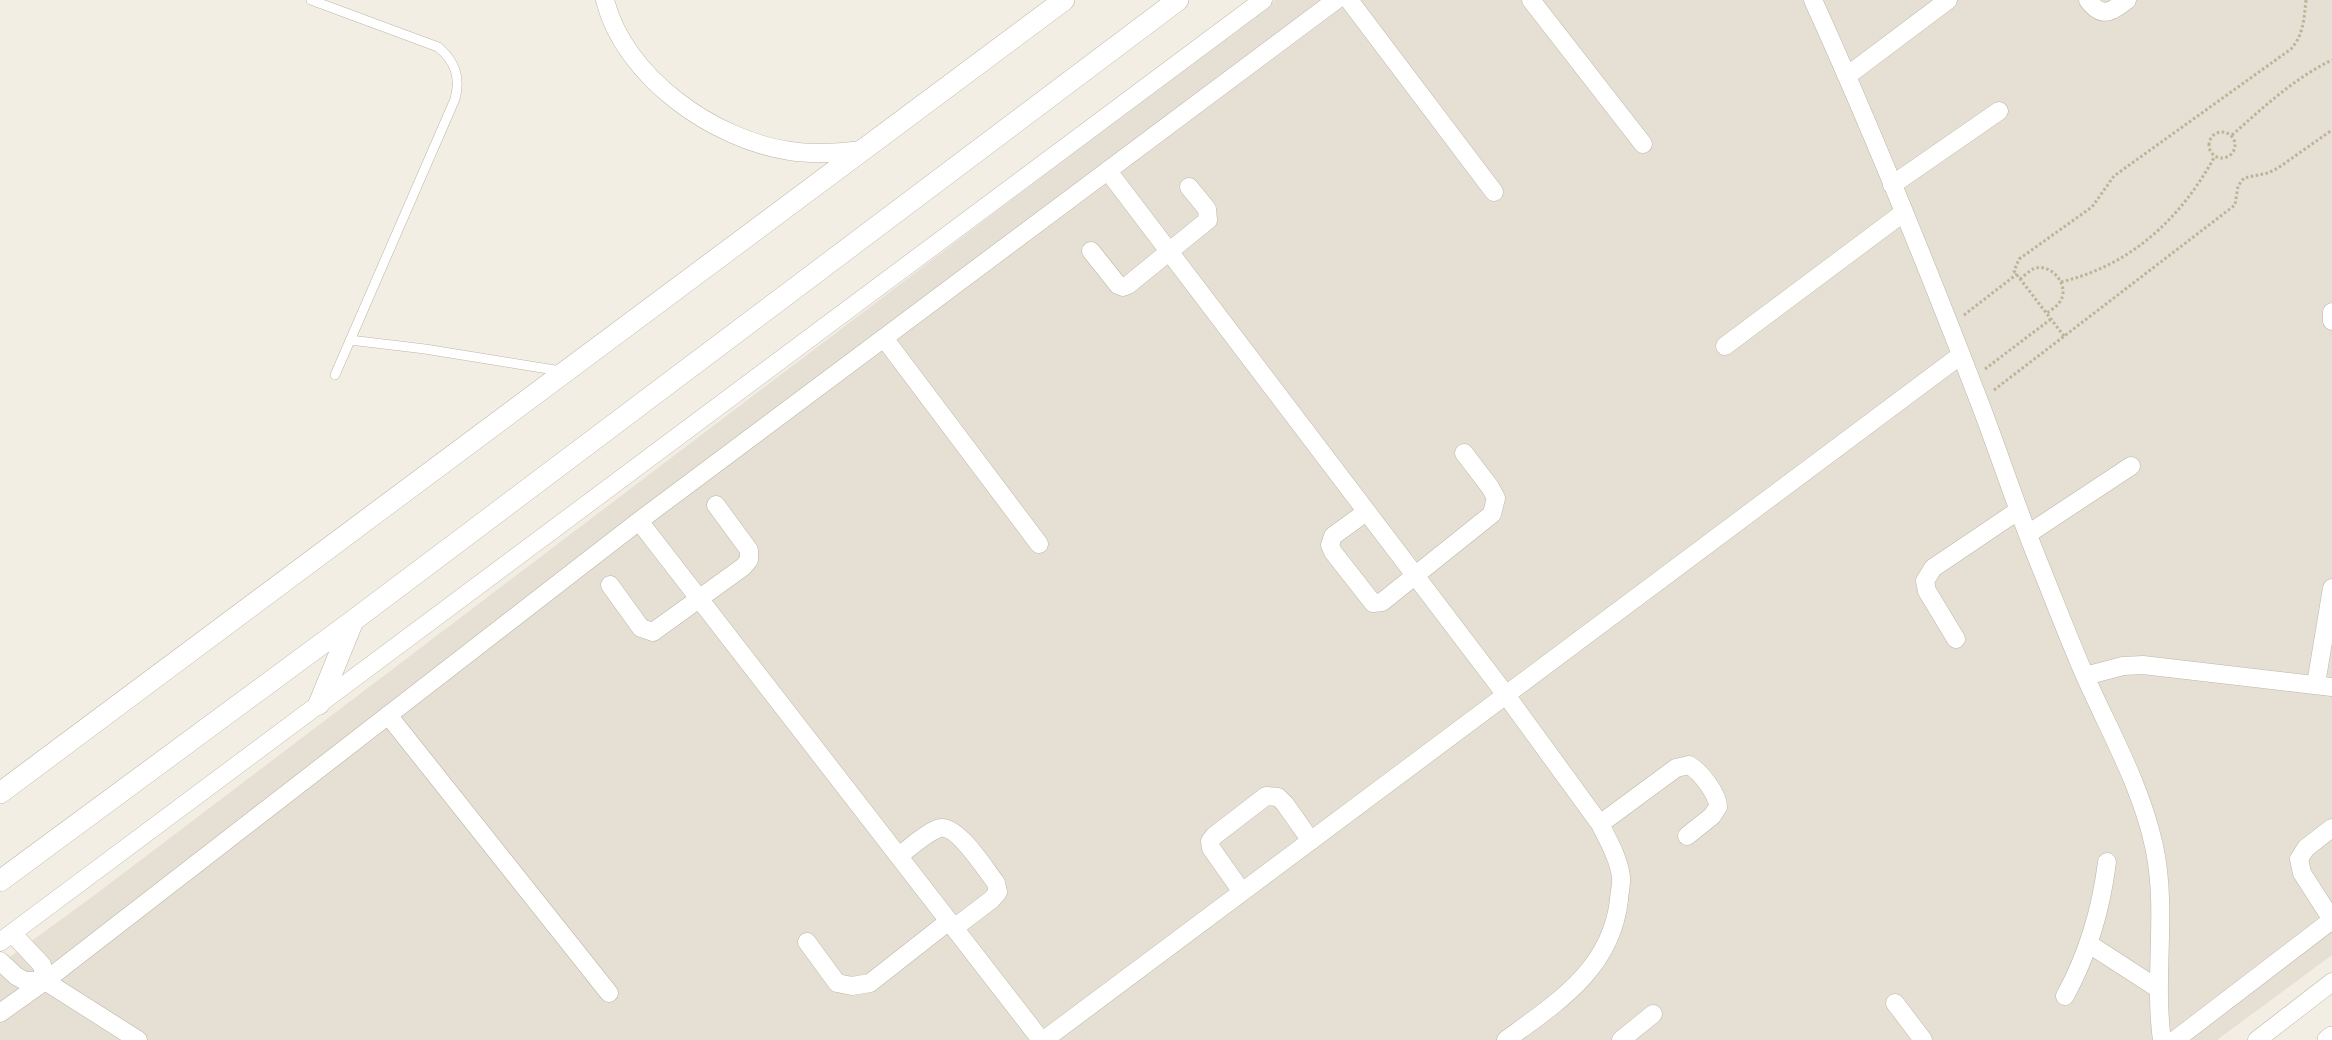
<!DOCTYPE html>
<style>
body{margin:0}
canvas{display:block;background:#f2eee4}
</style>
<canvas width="2332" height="1040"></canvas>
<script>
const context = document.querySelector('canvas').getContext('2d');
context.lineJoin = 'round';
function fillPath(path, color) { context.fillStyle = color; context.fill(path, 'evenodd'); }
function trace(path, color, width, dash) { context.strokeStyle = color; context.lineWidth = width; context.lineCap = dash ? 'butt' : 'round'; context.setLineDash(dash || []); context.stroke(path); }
fillPath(new Path2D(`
 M1275 0H2332V955L2217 1040H0V964L96 894Z`), '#e5e0d3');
const service = new Path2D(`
 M311 0 438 47C455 61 461 77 455 99L335 375
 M350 340 425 349 561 371`);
const minor = new Path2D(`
 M605 0C624 77 714 140 790 151 814 155 838 153 862 150
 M1349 0 1494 192
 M1531 0 1643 144
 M1813 0C1873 132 1927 266 1979 401 1999 453 2016 506 2037 558 2053 597 2068 637 2085 676 2110 732 2141 786 2154 846 2168 910 2153 976 2162 1040
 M2088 0C2102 19 2111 12 2127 0
 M1847 76 1948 0
 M1108 171 1506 695 1600 824C1608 840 1619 859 1621 877 1622 884 1619 893 1619 900 1611 969 1558 1002 1506 1040
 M1892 185 1999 111
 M1091 251 1118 285 1123 287 1128 285 1208 220 1207 209 1189 187
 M2332 312V321
 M884 338 1039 544
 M1725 346 1903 213
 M1366 512 1333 536 1330 545 1333 552 1373 603 1382 602 1492 514 1496 498 1490 487 1464 453
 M639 521 1041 1040
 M2028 534 2131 466
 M610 585 641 628 653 632 743 567 749 560V550L716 505
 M1956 639 1927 591 1925 581 1933 568 2019 510
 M2085 676 2123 666 2143 665 2332 687
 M2316 684 2332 588
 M388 715 609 993
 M1600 824 1676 768 1689 765C1700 771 1718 794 1718 807L1712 816 1687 836
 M899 856C911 847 923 835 937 829 955 820 985 869 996 883L998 892 991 900 954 928
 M1242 892 1211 848 1210 841 1214 836 1266 796 1278 797 1285 804 1311 841
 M2332 920 2302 873 2299 859 2306 848 2332 828
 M12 933 42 965 45 981
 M0 942 1263 0
 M807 942 837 983 852 986 870 983 949 921
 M2089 944 2157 988
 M0 961 16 976 25 981H45L138 1040
 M2065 996C2088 954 2101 910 2107 862
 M1895 1003 1923 1040
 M0 1013 45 981 639 521 1336 0
 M1044 1040 1961 355
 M1621 1040 1653 1014
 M2175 1040 2332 920
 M2257 1040 2332 982`);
const tertiary = new Path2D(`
 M319 704 353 621
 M0 793 1064 0
 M0 881 354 620 1178 0
 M2328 1040 2332 1037`);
trace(service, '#bdb6a7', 10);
trace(minor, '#bdb6a7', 19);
trace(tertiary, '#bdb6a7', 22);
trace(new Path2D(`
 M2209 145a13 13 0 1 1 26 0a13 13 0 1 1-26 0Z
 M2232 135C2264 107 2293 79 2332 60
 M2020 279C2024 276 2029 271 2033 269 2051 261 2072 287 2059 303 2056 307 2051 310 2047 313
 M2061 282C2132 265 2181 218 2215 156
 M1964 315 2017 274
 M2064 336 2014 271 2019 259 2092 207 2114 176 2291 49C2304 34 2304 18 2306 0
 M1985 369 2051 319
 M1994 390 2235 205 2238 186 2244 178 2268 173 2278 168 2332 130`), '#beb299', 3, [2.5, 2.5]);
trace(service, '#fff', 9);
trace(minor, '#fff', 18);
trace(tertiary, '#fff', 21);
</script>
